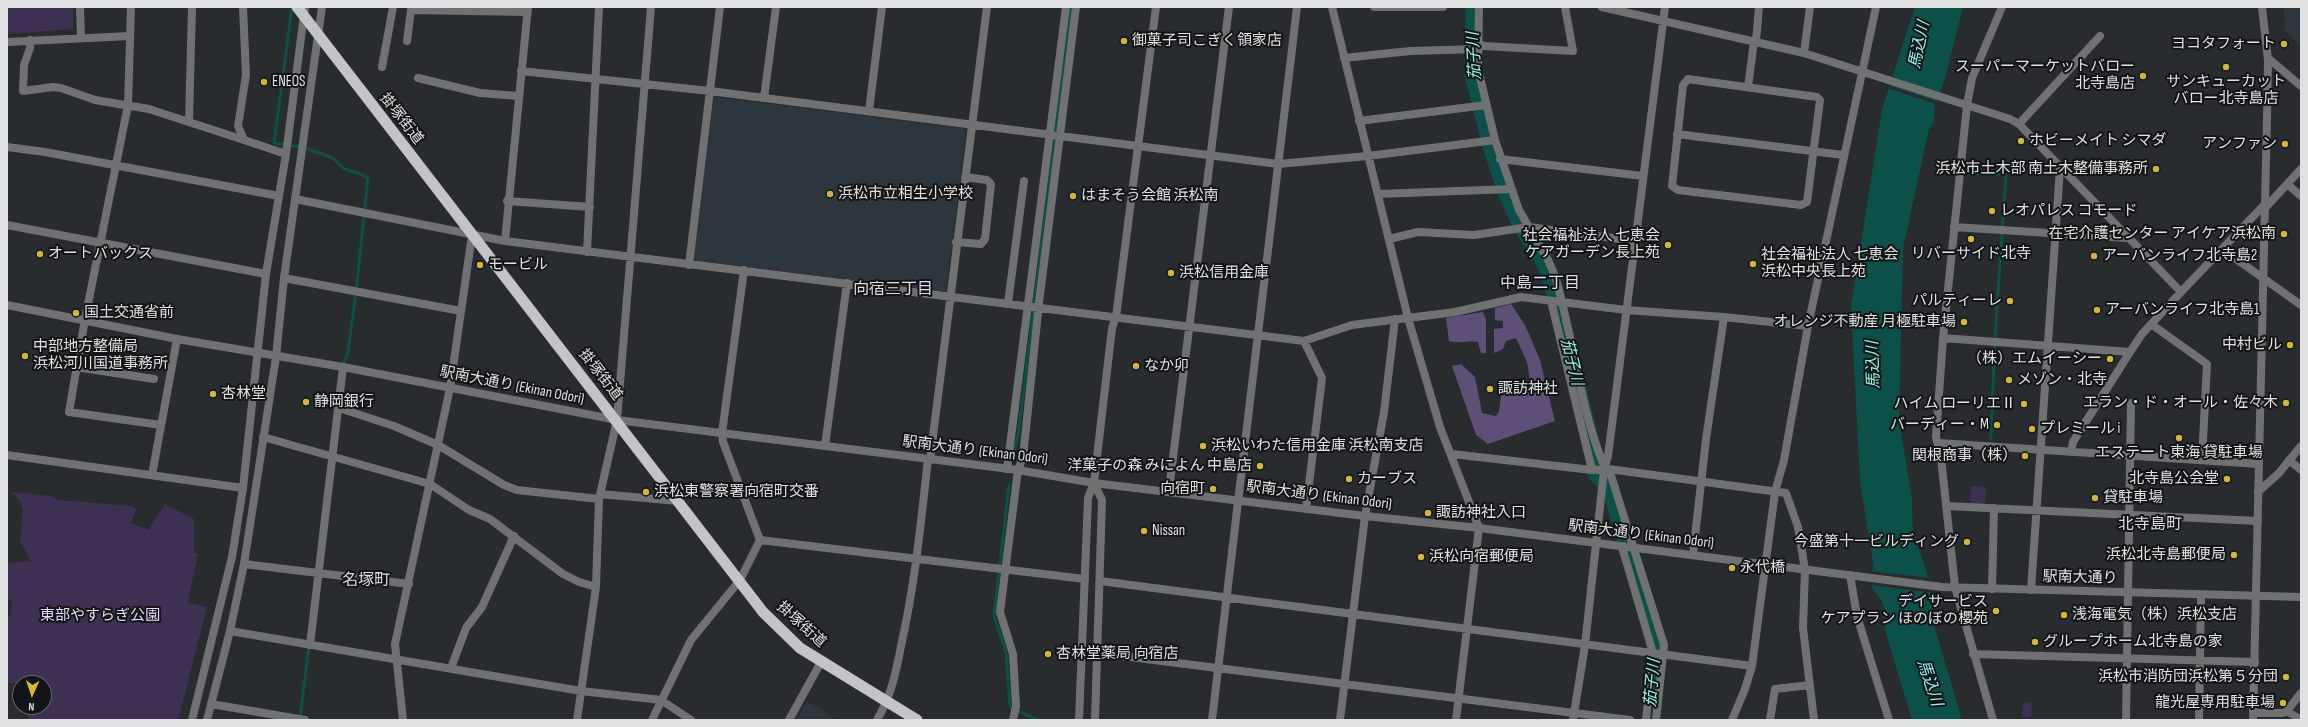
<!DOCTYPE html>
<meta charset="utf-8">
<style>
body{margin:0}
#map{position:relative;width:2308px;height:727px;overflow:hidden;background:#282c2e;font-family:"Sofia Sans Condensed",sans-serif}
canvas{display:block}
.frame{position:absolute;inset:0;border:8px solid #dfe1e3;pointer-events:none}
.north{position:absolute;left:12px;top:675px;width:40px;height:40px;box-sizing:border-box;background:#121415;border:1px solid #646667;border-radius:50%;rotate:183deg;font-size:11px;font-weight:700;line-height:16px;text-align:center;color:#dfe1e3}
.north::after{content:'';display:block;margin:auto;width:14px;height:18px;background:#d3b635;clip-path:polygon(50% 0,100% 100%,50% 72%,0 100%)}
</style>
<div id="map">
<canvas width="2308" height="727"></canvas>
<div class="frame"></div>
<div class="north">N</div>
</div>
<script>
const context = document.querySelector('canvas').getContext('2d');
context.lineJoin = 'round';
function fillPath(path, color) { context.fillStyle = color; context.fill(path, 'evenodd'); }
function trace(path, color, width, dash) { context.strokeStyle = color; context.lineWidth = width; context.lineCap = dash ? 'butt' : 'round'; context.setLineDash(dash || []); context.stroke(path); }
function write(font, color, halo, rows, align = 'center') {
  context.font = font + ' "Sofia Sans Condensed","Noto Sans JP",sans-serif'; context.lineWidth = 4; context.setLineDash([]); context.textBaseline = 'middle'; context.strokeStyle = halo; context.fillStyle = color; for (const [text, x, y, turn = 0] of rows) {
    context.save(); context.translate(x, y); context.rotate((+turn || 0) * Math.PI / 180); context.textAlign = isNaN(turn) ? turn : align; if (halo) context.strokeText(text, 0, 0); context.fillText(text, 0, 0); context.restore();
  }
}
fillPath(new Path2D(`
 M2283 7H2301V46L2283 29 2286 24Z
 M714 97 966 129 946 292 692 260Z
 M807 701 830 715 836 720H797Z`), '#2d363c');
fillPath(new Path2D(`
 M7 7H73V29L7 34Z
 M1971 486 1986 487 1985 505 1970 504Z
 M11 492 52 496 58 500 131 506 136 509 131 523 148 530 165 504 194 519V553H198L188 603 207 607 178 720H28V707H44V683H7V616H10L12 600H7V563L31 561 20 541 23 510 19 499Z
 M2023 702 2032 703 2031 717H2022Z`), '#3e3053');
fillPath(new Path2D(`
 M1511 304 1525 325 1540 360 1555 421 1488 444 1476 435 1452 366 1461 364 1475 377 1482 413 1496 416 1499 412 1501 395 1530 380 1527 362 1516 338 1506 341 1503 349 1494 353V329L1503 328V321L1495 320V308Z
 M1483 312 1486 319V353H1481L1478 342C1468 340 1459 344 1449 341L1446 318Z`), '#5e4f77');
fillPath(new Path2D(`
 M1915 7H1963L1944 82 1934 107V122L1929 129 1903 248 1899 419 1912 499 1913 533 1926 569 1932 596 1933 622 1962 720H1912L1885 630 1886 613 1882 601 1871 586 1873 563 1860 482 1851 307 1882 109Z`), '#0b5049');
fillPath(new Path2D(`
 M1888 85 1939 102 1938 105 1887 88Z
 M1870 571 1930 578 1933 593 1869 585Z`), '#282c2e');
trace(new Path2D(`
 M292 7 274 143 302 147 333 158 344 169 358 173 368 178 356 292 348 352 342 367
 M1967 173 2006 175 1995 336 1991 438
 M1012 458 1018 436 1071 7
 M1009 485 994 616 1006 652 1010 707 1038 720
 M300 718 309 646`), '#0b5049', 3);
trace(new Path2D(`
 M1474 7 1473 74 1491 146 1506 192 1521 225 1546 265 1554 291 1596 463V474L1610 488 1655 636 1656 663 1652 694`), '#0b5049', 17);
trace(new Path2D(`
 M80 7 81 37
 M131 7 128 105 85 319 69 412 161 425
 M243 7 246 75 238 126 244 140 286 154
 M1332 7 1408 318 1440 427 1479 528 1456 720
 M1374 7H1443
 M1479 7 1478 69 1495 140
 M1602 7 1804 53 2010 119 2019 124
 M2100 36 2019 124 2181 292
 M30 40V48L24 65 23 91 53 87 61 88 95 100 149 109 244 140
 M407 41 411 10 527 12
 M1756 41 1759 7
 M7 42 130 36
 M1477 43 1484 46 1573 51 1565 7
 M1804 53 1810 7
 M1344 58 1410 51 1477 49
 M2268 58 2301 86
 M382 67 393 7
 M521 71 710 91 1278 164 1368 156 1495 140 1519 210 1548 260 1555 276C1574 339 1579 407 1605 468
 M418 78 480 93 518 96
 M1688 79 1817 97 1820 100 1807 202 1801 205 1678 190 1672 186 1683 85Z
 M1748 87 1754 41
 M764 98 776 7
 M869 111 882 7
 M1359 121 1486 105
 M189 122 192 7
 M1677 134 1843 155
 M7 147 45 152 279 196
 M1500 159 1643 176
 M2287 184 2301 196
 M1378 194 1511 189
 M295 199 505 241 1304 341 1352 325 1455 312 1521 297 1626 310 1724 317 1808 326
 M507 201 590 207
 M2266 207 2301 169
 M7 225 266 274
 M1954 227 2128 238
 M1389 239 1418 232 1474 235 1529 227 1635 241
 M505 241 528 7
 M956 242 981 244 985 239 991 184 987 180 965 177
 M2222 249 2301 305
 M587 252 599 7
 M689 265 720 7
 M284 278 461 311
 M1551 301 1592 470
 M1008 303 1024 181
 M2151 324 2207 364 2202 460
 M1943 338 2130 352 2142 334 2181 292 2266 203
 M1304 341 1322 378 1306 509
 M76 367 154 379
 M339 408 394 426 438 445 504 485 517 490 599 499
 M263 437 430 484 469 510 490 519 563 574 579 582 596 587
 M1938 443 2259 464
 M825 446 847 283
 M2071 452 2073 442 2130 352
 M1452 454 1592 470 1609 469 1786 493 1798 527 1805 570 1803 628 1814 720
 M7 455 243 488
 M930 460 987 7
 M2289 460 2301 470
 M1007 469 1066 7
 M1609 469 1664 645 1656 720
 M152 475 177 339
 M1169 490 1229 7
 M2258 492 2279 473 2301 446
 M600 494 678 501
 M1946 506 2258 521
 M760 540 1085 579
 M1622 547 1653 653 1646 720
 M1693 555 1706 439 1724 317
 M244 564 409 584
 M1850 575 1857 616 1889 720
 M1100 581 1752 666
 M1992 589 1994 508
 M2031 590 2060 168
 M230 631 581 691 661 700 691 720
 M310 645 343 367
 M1098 653 1630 720
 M1973 654 2255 662
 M451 668 466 628 482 607 514 536
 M211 704 305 720
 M2287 711 2301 693
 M2254 713H2283L2287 711 2301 720
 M403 720 395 644 450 388 472 235
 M577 720 596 587 599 499 617 420 651 7
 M652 720 691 640 740 580 760 540 723 442 722 433 744 270
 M789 720 821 662
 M877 720C891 696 896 673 901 646 915 584 921 522 928 459
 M1013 720 1016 706 1013 654 1000 612 1018 470 1023 457 1039 303 1076 7
 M1212 720 1297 7
 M1340 720 1365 516 1384 412 1395 319
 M1573 720 1585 645 1604 470 1608 456 1665 7
 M1732 720 1745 689 1752 666 1775 492 1784 460 1808 326 1876 7
 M1770 720 1775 689 1810 685
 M1993 720 1955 587 1941 458 1936 437 1943 338 1967 105 1972 78 2002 7
 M2126 720 2131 403
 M2199 720 2201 596`), '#707173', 8);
trace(new Path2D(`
 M7 305 177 339 343 367 617 420 1018 470 1094 483 1365 516 1479 528 1942 587 2301 597
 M1094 483 1102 500 1095 720
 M192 720 232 557 243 488 266 274 286 154 305 7
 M207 720 230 631 244 564 276 357 284 278 322 7
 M1079 720 1088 498 1094 483 1112 328 1116 317 1156 7
 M2253 720 2267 118 2268 60 2262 7`), '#707173', 8);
trace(new Path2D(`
 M297 7 763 612 800 648 917 720`), '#c2c4c8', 11);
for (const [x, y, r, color] of [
 [1124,41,4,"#d3b635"],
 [2284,44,4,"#d3b635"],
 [2226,67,4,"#d3b635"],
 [2143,76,4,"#d3b635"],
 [264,82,4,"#d3b635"],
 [2021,141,4,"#d3b635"],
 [2285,144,4,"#d3b635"],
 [2156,169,4,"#d3b635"],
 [830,194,4,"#d3b635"],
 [1073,196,4,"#d3b635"],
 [1992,211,4,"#d3b635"],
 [2284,234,4,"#d3b635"],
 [1971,239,4,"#d3b635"],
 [1668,245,4,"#d3b635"],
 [40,254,4,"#d3b635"],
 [2094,256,4,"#d3b635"],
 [1753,264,4,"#d3b635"],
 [480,265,4,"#d3b635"],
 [1171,273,4,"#d3b635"],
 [2010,301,4,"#d3b635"],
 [2097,310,4,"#d3b635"],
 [76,313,4,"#d3b635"],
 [1964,322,4,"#d3b635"],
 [2290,345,4,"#d3b635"],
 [25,356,4,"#d3b635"],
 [2110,359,4,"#d3b635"],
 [1136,366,4,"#d3b635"],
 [2009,380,4,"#d3b635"],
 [1490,389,4,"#d3b635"],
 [213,394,4,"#d3b635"],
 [306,402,4,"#d3b635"],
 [2286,403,4,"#d3b635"],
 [2024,404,4,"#d3b635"],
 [1997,425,4,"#d3b635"],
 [2032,429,4,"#d3b635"],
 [2179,438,4,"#d3b635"],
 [1203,446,4,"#d3b635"],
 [2025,456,4,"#d3b635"],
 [1260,466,4,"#d3b635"],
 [1349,479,4,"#d3b635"],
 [2227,479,4,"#d3b635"],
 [1213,489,4,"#d3b635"],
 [646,492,4,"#d3b635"],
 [2095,498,4,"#d3b635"],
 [1428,513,4,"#d3b635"],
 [1144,531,4,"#d3b635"],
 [1967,542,4,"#d3b635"],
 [2234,555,4,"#d3b635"],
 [1421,557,4,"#d3b635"],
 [1732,568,4,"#d3b635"],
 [1996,611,4,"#d3b635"],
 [2064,615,4,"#d3b635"],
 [2035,642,4,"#d3b635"],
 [1048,654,4,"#d3b635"],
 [2286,677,4,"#d3b635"],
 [2283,703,4,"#d3b635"]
]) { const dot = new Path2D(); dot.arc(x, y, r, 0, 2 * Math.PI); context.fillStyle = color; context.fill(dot); trace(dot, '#121415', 1.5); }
write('15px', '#dfe1e3', '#121415', [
 ["御菓子司こぎく領家店",1132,41],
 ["ヨコタフォート",2276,44,"right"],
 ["スーパーマーケットバロー",2135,67,"right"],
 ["北寺島店",2135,84,"right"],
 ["ENEOS",272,82],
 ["サンキューカット",2226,82,"center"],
 ["バロー北寺島店",2226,99,"center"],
 ["ホビーメイト シマダ",2029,141],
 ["アンファン",2277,144,"right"],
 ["浜松市土木部 南土木整備事務所",2148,169,"right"],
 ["浜松市立相生小学校",838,194],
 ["はまそう会館 浜松南",1081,196],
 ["レオパレス コモード",2000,211],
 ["在宅介護センター アイケア浜松南",2276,234,"right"],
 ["社会福祉法人 七恵会",1660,236,"right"],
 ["ケアガーデン長上苑",1660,253,"right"],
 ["オートバックス",48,254],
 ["リバーサイド北寺",1971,254,"center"],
 ["社会福祉法人 七恵会",1761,255],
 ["浜松中央長上苑",1761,272],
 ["アーバンライフ北寺島2",2102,256],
 ["モービル",488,265],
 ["浜松信用金庫",1179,273],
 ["パルティーレ",2002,301,"right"],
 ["アーバンライフ北寺島1",2105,310],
 ["国土交通省前",84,313],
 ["オレンジ不動産 月極駐車場",1956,322,"right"],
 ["中村ビル",2282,345,"right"],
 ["中部地方整備局",33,347],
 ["浜松河川国道事務所",33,364],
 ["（株）エムイーシー",2102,359,"right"],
 ["なか卯",1144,366],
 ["メゾン・北寺",2017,380],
 ["諏訪神社",1498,389],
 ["杏林堂",221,394],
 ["静岡銀行",314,402],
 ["エラン・ド・オール・佐々木",2278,403,"right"],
 ["ハイム ローリエⅡ",2016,404,"right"],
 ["バーディー・M",1989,425,"right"],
 ["プレミール i",2040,429],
 ["浜松いわた信用金庫 浜松南支店",1211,446],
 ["エステート東海 貸駐車場",2179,453,"center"],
 ["関根商事（株）",2017,456,"right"],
 ["洋菓子の森 みによん 中島店",1252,466,"right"],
 ["カーブス",1357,479],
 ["北寺島公会堂",2219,479,"right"],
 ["向宿町",1205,489,"right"],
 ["浜松東警察署向宿町交番",654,492],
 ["貸駐車場",2103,498],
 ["諏訪神社入口",1436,513],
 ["Nissan",1152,531],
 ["今盛第十一ビルディング",1959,542,"right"],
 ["浜松北寺島郵便局",2226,555,"right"],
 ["浜松向宿郵便局",1429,557],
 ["永代橋",1740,568],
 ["デイサービス",1988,602,"right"],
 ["ケアプラン ほのぼの櫻苑",1988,619,"right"],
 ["浅海電気（株）浜松支店",2072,615],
 ["グループホーム北寺島の家",2043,642],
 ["杏林堂薬局 向宿店",1056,654],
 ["浜松市消防団浜松第５分団",2278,677,"right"],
 ["龍光屋専用駐車場",2275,703,"right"]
], 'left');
write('15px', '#dfe1e3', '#121415', [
 ["掛塚街道",401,119,52],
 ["掛塚街道",600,375,52],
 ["駅南大通り (Ekinan Odori)",512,386,11],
 ["駅南大通り (Ekinan Odori)",975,451,7],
 ["駅南大通り (Ekinan Odori)",1319,496,7],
 ["駅南大通り (Ekinan Odori)",1641,535,7],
 ["駅南大通り",2080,578,1],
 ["掛塚街道",801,625,42]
]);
write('15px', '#e3d9f5', '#121415', [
 ["東部やすらぎ公園",100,616]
]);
write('italic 16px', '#94f6e8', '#121415', [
 ["馬込川",1920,45,-78],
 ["茄子川",1475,56,-93],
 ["茄子川",1571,362,76],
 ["馬込川",1874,365,-92],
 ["茄子川",1653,683,-85],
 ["馬込川",1929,683,72]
]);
write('16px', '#dbdfe3', '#121415', [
 ["中島二丁目",1540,284],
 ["向宿三丁目",893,290],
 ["北寺島町",2150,525],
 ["名塚町",366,581]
]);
</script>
